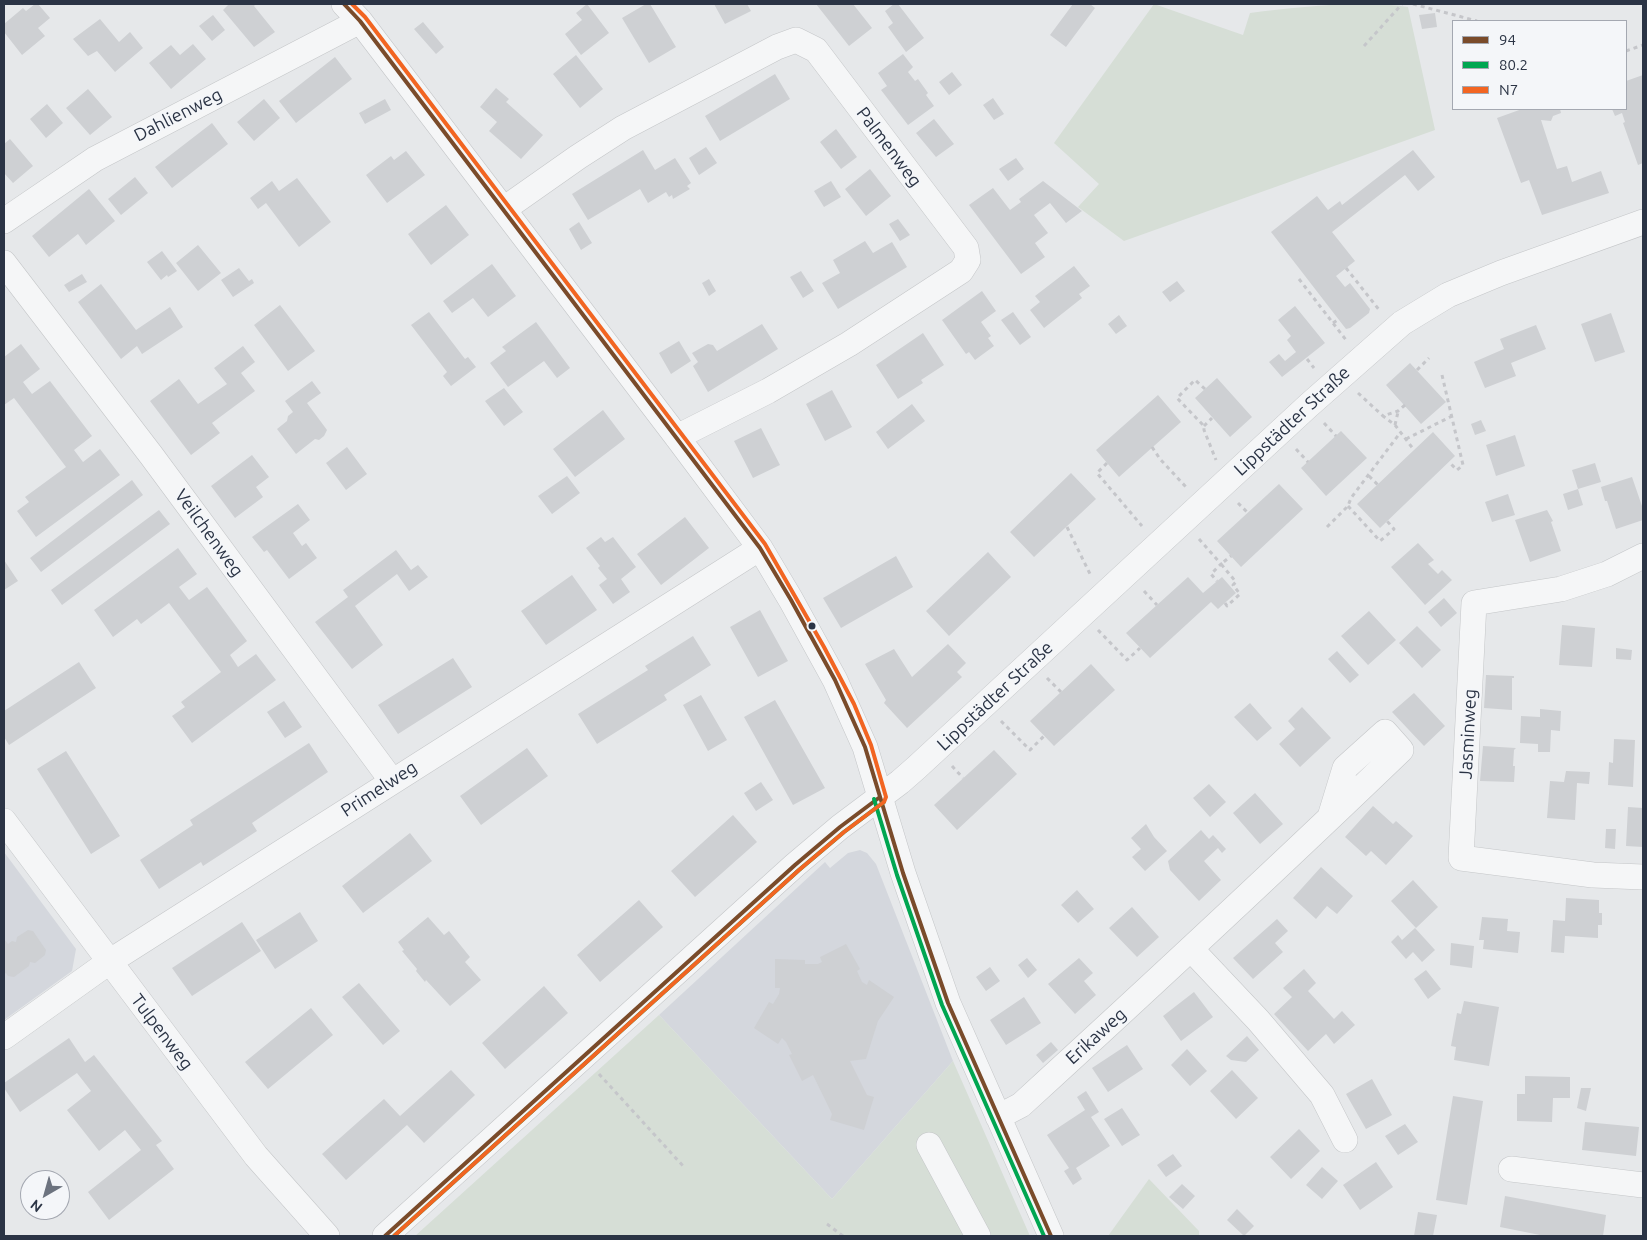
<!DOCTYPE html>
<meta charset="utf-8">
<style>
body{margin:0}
#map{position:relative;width:1647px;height:1240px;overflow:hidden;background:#e6e8ea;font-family:Ubuntu,sans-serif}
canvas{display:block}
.frame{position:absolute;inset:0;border:5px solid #2b3445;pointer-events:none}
.legend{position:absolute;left:1452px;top:20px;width:175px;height:90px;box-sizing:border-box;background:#f4f6f9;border:1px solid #a4a8b1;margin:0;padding:6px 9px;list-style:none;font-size:15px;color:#2b3445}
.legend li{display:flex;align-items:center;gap:10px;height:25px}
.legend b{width:25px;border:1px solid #a4a8b1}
.north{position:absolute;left:20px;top:1170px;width:50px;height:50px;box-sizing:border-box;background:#f4f6f9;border:1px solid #a4a8b1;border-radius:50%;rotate:218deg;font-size:14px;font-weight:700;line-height:20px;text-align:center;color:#2b3445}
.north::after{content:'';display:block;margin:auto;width:18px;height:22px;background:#6c737f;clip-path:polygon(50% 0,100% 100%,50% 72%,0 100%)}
</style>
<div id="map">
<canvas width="1647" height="1240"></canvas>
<div class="frame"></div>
<ul class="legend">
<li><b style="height:6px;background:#7a4b2a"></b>94</li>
<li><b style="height:6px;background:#00a651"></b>80.2</li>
<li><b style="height:6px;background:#f26522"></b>N7</li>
</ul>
<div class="north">N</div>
</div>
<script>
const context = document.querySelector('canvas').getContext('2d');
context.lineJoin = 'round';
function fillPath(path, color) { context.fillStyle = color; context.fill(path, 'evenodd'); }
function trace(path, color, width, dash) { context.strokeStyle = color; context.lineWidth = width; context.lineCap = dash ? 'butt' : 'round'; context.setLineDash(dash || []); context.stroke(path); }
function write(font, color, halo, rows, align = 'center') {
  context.font = font + ' Ubuntu,sans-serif'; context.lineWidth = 4; context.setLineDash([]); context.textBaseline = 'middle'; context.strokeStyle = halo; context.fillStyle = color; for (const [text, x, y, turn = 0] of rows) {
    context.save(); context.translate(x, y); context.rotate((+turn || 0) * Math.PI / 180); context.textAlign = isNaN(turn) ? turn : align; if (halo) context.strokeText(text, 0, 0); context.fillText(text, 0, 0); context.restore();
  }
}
fillPath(new Path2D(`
 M860 850 867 853 876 864 953 1061 832 1199 659 1015 825 862 830 868 848 853Z
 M4 852 76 949 72 971 4 1020Z`), '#d4d7dd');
fillPath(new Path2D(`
 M1154 4 1243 35 1250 13C1299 7 1359 0 1408 7L1435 130 1124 241 1078 207 1099 184 1054 143Z
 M659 1015 832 1199 953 1061 1030 1236H415Z
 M1149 1179 1199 1231V1236H1108Z`), '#d6ded6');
fillPath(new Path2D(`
 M35 4H38L50 18 38 28 45 36 22 55 4 32V24L23 8 26 11Z
 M229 4H256L254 6 275 32 254 47 223 10Z
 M587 4 609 33 581 55 565 34 582 20 576 13Z
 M646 4H650L676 47 649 63 622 18Z
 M714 4H747L751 11 725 24Z
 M816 4H853L872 28 849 46Z
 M894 4H898L924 38 906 52 888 27 893 23 885 11Z
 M1073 4H1090L1095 8 1066 47 1050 35Z
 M1435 13 1437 27 1422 29 1419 15Z
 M213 15 225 30 212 41 199 26Z
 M100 19 119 42 130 32 143 48 115 72 97 51 88 56 73 39Z
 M423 22 444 47 436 54 414 29Z
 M193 44 206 59 171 89 149 63 171 45 180 55Z
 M903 54 913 67 908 72 915 81 918 79 928 93 926 95 934 106 908 125 881 90 887 86 878 73Z
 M576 55 603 89 580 108 553 74Z
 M335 57 352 79 296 123 279 101Z
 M952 72 962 85 949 95 939 82Z
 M775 74 790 99 720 141 705 116Z
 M1643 75V163L1638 165 1623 123 1625 122 1622 113 1615 116 1612 109H1626V81Z
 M496 88 509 99 506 102 543 135 521 159 489 131 497 122 480 107Z
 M88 89 112 117 90 135 66 108Z
 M993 98 1004 114 994 120 983 105Z
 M264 99 280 118 254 141 237 122Z
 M385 99 391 110 365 124 359 113Z
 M47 104 63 123 46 138 30 119Z
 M1522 109H1560L1561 113 1553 116 1551 121 1541 120 1557 169 1567 166 1572 182 1601 171 1609 193 1542 215 1529 180 1521 183 1497 118Z
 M934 119 954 144 936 157 916 133Z
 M212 123 228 144 172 188 155 167Z
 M836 129 857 157 841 169 820 142Z
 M10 139 33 166 13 183 4 173V144Z
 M706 147 717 163 699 175 689 158Z
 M643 150 655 170 675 158 691 183 687 186 690 189 673 199 672 195 669 197 666 192 648 203 640 189 588 220 572 194Z
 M1413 150 1435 177 1418 191 1405 175 1332 232 1355 261 1336 276 1345 287 1350 283 1370 309 1369 313 1350 328 1346 329 1271 232 1317 196 1328 210 1340 201 1342 205Z
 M406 151 425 175 387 203 366 175 391 156 394 160Z
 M1016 158 1024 169 1008 181 999 169Z
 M870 169 891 196 866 216 845 189Z
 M135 177 148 193 121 215 108 199Z
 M297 178 331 222 299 247 266 203 258 209 250 198 272 181 279 191Z
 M831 181 841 197 824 207 814 191Z
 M1043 181 1082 211 1066 223 1050 203 1034 215 1048 233 1035 243 1045 257 1021 274 969 205 993 188 1010 210 1021 202 1019 199Z
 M89 189 115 221 86 245 78 234 49 257 32 236Z
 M446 205 469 235 431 265 408 234Z
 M898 219 910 235 900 241 889 224Z
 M579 222 592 243 581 250 569 229Z
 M865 241 873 253 892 242 907 267 838 309 822 283 840 273 833 260Z
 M198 245 221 273 198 291 176 263Z
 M162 251 177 271 168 277 167 275 161 280 147 262Z
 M492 264 516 296 488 317 473 298 452 313 443 301Z
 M1074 266 1090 286 1079 294 1082 298 1044 328 1030 310 1040 302 1035 296Z
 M239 268 249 281 252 279 254 283 233 297 221 280Z
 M801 271 814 291 803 298 790 277Z
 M82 274 87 282 69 292 64 285Z
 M709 279 716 291 709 296 702 283Z
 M1177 281 1185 291 1170 302 1162 292Z
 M101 284 136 330 170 307 183 327 142 354 137 346 121 359 78 302Z
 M982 291 996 311 981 322 991 336 988 338 994 346 975 360 969 352 966 354 942 320Z
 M280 305 315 351 288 371 254 325Z
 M1295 306 1325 343 1282 377 1269 362 1279 354 1285 361 1296 352 1287 340 1291 336 1278 320Z
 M429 312 465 359 468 357 476 367 451 386 443 376 447 372 411 325Z
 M1013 312 1031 337 1020 345 1001 320Z
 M1611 313 1625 352 1595 362 1581 324Z
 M1119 315 1127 326 1116 334 1108 324Z
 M536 322 570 368 557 378 544 361 508 387 490 363 506 351 502 347Z
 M762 324 778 349 708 392 693 366 698 362 692 353 708 344 713 345 717 351Z
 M1536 325 1546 349 1511 363 1516 376 1485 388 1474 362 1504 349 1500 339Z
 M923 333 944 365 921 380 923 383 898 399 876 365Z
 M679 341 691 361 671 374 659 353Z
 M21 344 40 369 23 382 32 394 50 381 92 436 74 450 83 462 100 449 120 475 36 537 17 511 29 502 25 497 66 467 14 398 4 405V357Z
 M243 346 255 362 241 373 255 391 212 423 220 433 191 455 150 401 179 379 198 404 227 384 214 368Z
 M1410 363 1446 402 1421 424 1386 385Z
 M1217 378 1252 417 1230 437 1195 398Z
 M312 381 321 393 307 403 327 430 324 436 319 440 315 439 296 454 277 429 287 421 288 416 293 412 285 401Z
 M504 388 523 412 504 426 485 401Z
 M832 390 852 427 825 441 806 404Z
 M1158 395 1181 422 1119 477 1096 450Z
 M912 404 925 421 888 449 876 432Z
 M603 410 625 439 575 477 553 449Z
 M1481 420 1486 431 1475 435 1471 424Z
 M761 428 780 465 753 478 734 441Z
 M1341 431 1367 458 1326 496 1301 468Z
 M1433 432 1455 456 1380 528 1357 504Z
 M1515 435 1525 466 1496 476 1486 445Z
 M347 447 367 474 346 490 326 463Z
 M252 455 269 477 256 487 263 497 235 518 211 486Z
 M1595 463 1601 482 1578 489 1572 470Z
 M1071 473 1096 499 1034 557 1010 532Z
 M567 476 580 493 552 514 538 496Z
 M1632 477 1643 509V520L1616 529 1607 501H1605L1601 487Z
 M132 480 143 495 41 572 30 558Z
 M1279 484 1303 509 1241 567 1217 541Z
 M1578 489 1583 505 1568 510 1563 494Z
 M1508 494 1515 515 1492 522 1485 502Z
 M298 504 310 520 293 533 302 546 306 543 317 558 289 579 267 550 264 552 252 537Z
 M159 510 170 524 62 605 51 590Z
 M1547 510 1553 521 1551 522 1561 551 1530 562 1515 520Z
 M685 517 709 548 661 585 637 554Z
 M601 537 605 542 613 537 636 567 621 579 630 592 613 604 599 585 607 579 598 568 600 566 586 548Z
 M1418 543 1434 560 1428 564 1438 574 1442 570 1452 580 1425 605 1391 567Z
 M178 548 197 574 179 587 189 600 207 587 247 641 230 655 238 667 256 654 276 680 192 743 172 716 185 707 181 702 221 672 169 603 141 624 137 619 113 637 94 610Z
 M396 550 411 570 418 565 428 577 409 591 397 574 355 606 383 645 352 669 315 622 348 597 343 590Z
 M988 552 1011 577 949 636 926 611Z
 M896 556 913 587 841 628 823 598Z
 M4 560 18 581 4 590Z
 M572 575 597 610 546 645 521 611Z
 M1188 577 1203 593 1222 577 1236 593 1218 609 1211 602 1150 658 1126 633Z
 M1444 598 1457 613 1441 627 1428 612Z
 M760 610 788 661 758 677 730 627Z
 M1369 611 1396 640 1368 665 1341 636Z
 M1562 625 1595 628 1592 667 1559 665Z
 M1417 626 1441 650 1422 668 1399 643Z
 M693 636 711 665 664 695 667 700 597 744 578 714 648 670 645 666Z
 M948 644 966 663 957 672 962 677 907 728 884 703 886 700 865 664 894 649 912 677Z
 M1616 648 1632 650 1631 660 1616 659Z
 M1337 651 1359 675 1350 683 1328 659Z
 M453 658 472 687 398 734 378 705Z
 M79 662 96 688 9 745 4 737V711Z
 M1091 664 1115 690 1054 746 1030 721Z
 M1486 675 1514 676V678H1512V710L1484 708Z
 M1414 693 1445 726 1424 746 1392 712Z
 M701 695 727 740 708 751 683 705Z
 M775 700 825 788 793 805 744 717Z
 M284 701 302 727 285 738 267 712Z
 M1250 703 1272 728 1257 741 1234 717Z
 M1302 707 1331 738 1300 767 1279 744 1295 729 1288 721Z
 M1540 709 1561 711 1560 731 1551 730 1550 752H1538V744L1520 743 1521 716 1540 717Z
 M1614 739 1635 740 1633 787 1608 785 1609 762 1613 763Z
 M309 743 328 772 252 823 257 831 203 866 201 862 159 889 140 860 193 825 190 820Z
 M1483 746 1516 748 1514 750 1513 766H1515L1514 782 1480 781Z
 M527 748 548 776 481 825 460 796Z
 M994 750 1017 774 957 830 934 805Z
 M66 751 120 836 91 854 37 769Z
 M1566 771 1590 772 1589 784 1577 783 1575 820 1547 818 1550 781 1564 782Z
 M761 782 773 800 756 811 744 793Z
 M1209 784 1226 802 1210 817 1193 798Z
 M1255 793 1283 824 1260 844 1233 813Z
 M1373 806 1393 824 1396 821 1413 836 1386 865 1371 851 1366 856 1345 837Z
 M1628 807 1643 808V847L1626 846Z
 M733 815 757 842 695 897 671 871Z
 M1146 824 1154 837 1167 851 1145 871 1132 857 1141 849 1131 838Z
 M1606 829H1616L1615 849 1605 848Z
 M1201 830 1209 839 1213 835 1226 849 1222 853 1218 848 1204 861 1221 880 1199 901 1170 870 1168 861Z
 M410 833 432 861 363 913 342 886Z
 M1321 867 1353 896 1337 914 1327 906 1316 919 1293 898Z
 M1413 880 1438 907 1416 928 1391 901Z
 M1077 890 1094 909 1078 923 1061 905Z
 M1566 898 1599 900V913H1602V925H1598V938L1565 936 1564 953 1551 952 1553 920 1565 921Z
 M639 900 663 927 600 982 577 955Z
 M1132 907 1159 937 1137 957 1109 928Z
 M300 912 318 941 275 969 256 940Z
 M428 917 444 935 449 931 470 957 465 962 481 980 450 1006 426 980 425 982 416 971 417 969 402 951 404 950 398 942Z
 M1482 917 1508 919 1507 931 1520 932 1518 953 1483 949 1484 940H1479Z
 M1277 919 1288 931 1275 943 1283 952 1253 979 1233 958Z
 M242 922 261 951 192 996 172 968Z
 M1415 928 1435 950 1422 962 1413 952 1406 959 1391 942 1398 935 1402 940Z
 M28 930 33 931 46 950 45 955 35 963 30 962 29 966 14 977 8 976 6 973 4 974V939L8 944 12 941 16 942 17 937Z
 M1451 943 1474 946 1472 968 1450 965Z
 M846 944 860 969 857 971 862 982 867 985 869 980 894 997 878 1021 866 1059 850 1061 867 1095 874 1097 864 1130 830 1120 832 1114 813 1075 802 1081 789 1055 792 1054 786 1042 782 1038 778 1044 754 1028 769 1002 773 1004 779 994 780 988H775V959L805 960V964H818L822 962 820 957Z
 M1027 958 1037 970 1028 978 1018 965Z
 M1079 958 1093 973 1084 981 1096 995 1075 1014 1048 984Z
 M990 967 1000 981 986 991 976 977Z
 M1304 969 1316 983 1308 991 1334 1019 1342 1011 1355 1025 1334 1044 1326 1034 1308 1051 1274 1014 1292 997 1283 988Z
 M1426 970 1441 989 1428 999 1414 979Z
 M359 983 400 1031 383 1045 342 997Z
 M544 986 568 1013 505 1069 482 1043Z
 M1194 992 1213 1017 1181 1041 1163 1016Z
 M1024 997 1041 1023 1006 1045 990 1020Z
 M1464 1001 1499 1007 1489 1066 1454 1060 1456 1047 1451 1046 1457 1013 1461 1014Z
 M311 1008 333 1035 268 1089 245 1062Z
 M1247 1036 1259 1050 1246 1062 1231 1060 1226 1056Z
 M69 1038 85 1062 94 1055 162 1141 156 1145 174 1169 109 1220 88 1192 141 1150 125 1130 99 1151 67 1110 91 1091 77 1073 20 1112 4 1088V1083Z
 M1051 1042 1058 1050 1043 1063 1036 1055Z
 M1127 1045 1143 1069 1108 1092 1092 1068Z
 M1187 1049 1207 1071 1190 1086 1171 1065Z
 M451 1070 475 1095 424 1143 407 1125 346 1180 322 1154 384 1099 400 1116Z
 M1232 1070 1258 1098 1236 1119 1210 1091Z
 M1525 1076 1570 1077V1098H1553L1552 1122 1517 1121V1094H1525Z
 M1372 1079 1392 1115 1366 1129 1346 1094Z
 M1581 1088H1591L1586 1111 1577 1108Z
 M1086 1091 1099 1112 1091 1117 1110 1146 1076 1168 1082 1179 1073 1185 1064 1171 1069 1168 1047 1135 1085 1110 1077 1097Z
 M1453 1096 1483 1101 1467 1205 1436 1200Z
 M1122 1108 1140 1135 1122 1146 1104 1119Z
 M1585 1122 1639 1127 1636 1156 1582 1150Z
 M1405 1124 1418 1142 1398 1155 1385 1136Z
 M1299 1129 1320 1151 1291 1179 1270 1157Z
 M1173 1154 1182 1166 1166 1177 1157 1165Z
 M1376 1162 1393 1187 1360 1210 1343 1185Z
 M1322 1167 1338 1181 1322 1199 1306 1185Z
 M1182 1184 1195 1196 1183 1209 1169 1197Z
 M1505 1196 1606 1215 1603 1236H1545L1500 1227Z
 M1237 1209 1254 1226 1244 1236 1227 1220Z
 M1418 1212 1437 1215 1433 1236H1414Z`), '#ced0d3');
const minor = new Path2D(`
 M344 4 360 21 677 437 760 548 791 600 835 680 865 747 903 873 948 1003 1051 1236
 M504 209 578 157 623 128 777 47 796 40 816 50 966 248 968 260 961 271 849 344 768 391 677 437
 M4 221 95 159 360 21
 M4 263 151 455 392 781
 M1643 556 1607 574 1561 589 1474 603 1461 858 1593 875 1643 877
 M4 821 256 1156 327 1236
 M1191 949 1258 1020 1322 1095 1345 1140
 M4 1037 109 962 760 548
 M998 1117 1021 1105C1149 988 1276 870 1401 750L1385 732 1345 768 1330 817
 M929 1145 978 1236
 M1511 1169 1643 1185
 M385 1236 795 865 840 827 900 782 916 768 1309 405 1402 323 1448 295 1501 273 1643 222`);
trace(minor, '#c4c6c8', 26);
trace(new Path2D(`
 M1413 4 1477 21
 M1364 46 1402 4
 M1626 51 1643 45
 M1346 268 1380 311
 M1299 279 1346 340
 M1333 323 1339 319
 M1307 359 1314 368
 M1417 370 1429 358
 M1442 375 1463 465 1457 470 1449 462
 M1205 389 1195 380 1177 398 1204 426V430L1216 460
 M1358 393 1383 416
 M1405 405 1398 411 1383 416 1395 425 1414 450
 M1324 423 1336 436
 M1395 425 1398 412
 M1204 426 1212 418
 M1406 439 1452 416
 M1152 447 1160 459 1186 487
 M1296 449 1308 462
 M1107 463 1097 473 1142 526
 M1369 476 1378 485
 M1238 503 1248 513
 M1348 506 1380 541 1394 529 1387 521
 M1067 527 1091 576
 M1327 527 1348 506 1351 498 1400 433
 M1199 539 1221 564 1211 574 1217 581
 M1144 591 1157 605
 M1225 603 1227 606 1240 594 1233 585 1236 582 1221 564 1231 556
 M1098 630 1127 660 1140 648
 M1047 678 1061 692
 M1001 721 1030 750 1044 736
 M952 766 963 778
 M599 1074 684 1167
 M827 1224 843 1236`), '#c5c6ca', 3, [4, 4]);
trace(minor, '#f5f6f7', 25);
trace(new Path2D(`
 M344 4 360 21 760 548 791 600 835 680 865 747 903 873 948 1003 1051 1236
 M385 1236 795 865 840 827 880 797`), '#7a4b2a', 4);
trace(new Path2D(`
 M874 799 897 875 942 1005 1044 1236
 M394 1236 799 870 844 832 884 802`), '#00a651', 4);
trace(new Path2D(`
 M352 4 365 17 765 544 824 647 854 704 871 745 886 797 884 802 844 832 799 870 394 1236`), '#f26522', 4);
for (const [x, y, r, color] of [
 [812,626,4.5,"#2b3445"]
]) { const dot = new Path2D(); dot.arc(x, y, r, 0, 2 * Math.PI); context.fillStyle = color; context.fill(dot); trace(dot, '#f4f6f9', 2); }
write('18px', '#2b3445', '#f4f6f9', [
 ["Dahlienweg",178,115,-27],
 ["Palmenweg",889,147,53],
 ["Lippstädter Straße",1292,421,-43],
 ["Veilchenweg",209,533,54],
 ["Lippstädter Straße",995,696,-43],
 ["Jasminweg",1468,734,-87],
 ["Primelweg",379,789,-33],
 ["Tulpenweg",162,1032,53],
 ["Erikaweg",1096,1036,-42]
]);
</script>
